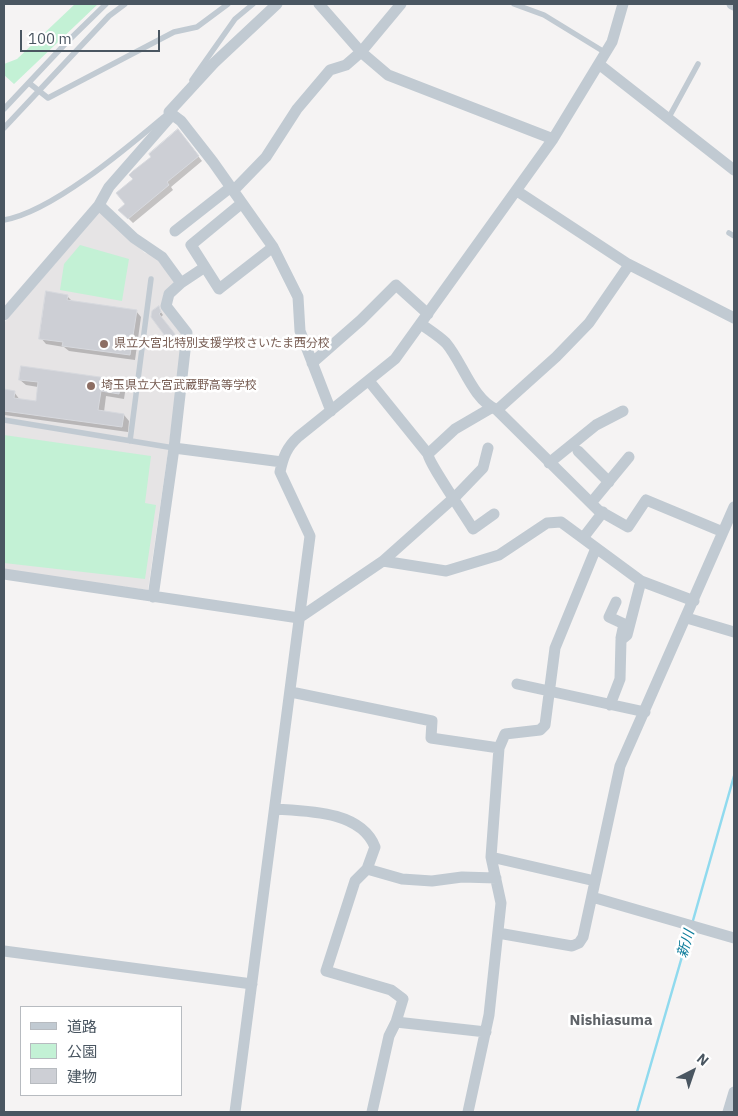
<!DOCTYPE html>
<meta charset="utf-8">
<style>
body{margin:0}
#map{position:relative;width:738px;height:1116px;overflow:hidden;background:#f5f3f3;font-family:"IBM Plex Sans","Noto Sans JP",sans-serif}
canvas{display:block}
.frame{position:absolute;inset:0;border:5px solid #4a5661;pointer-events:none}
.legend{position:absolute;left:20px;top:1006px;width:162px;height:90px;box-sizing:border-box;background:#fff;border:1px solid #b7bbc0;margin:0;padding:6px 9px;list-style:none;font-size:15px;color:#4a5661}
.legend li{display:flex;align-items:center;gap:10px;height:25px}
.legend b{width:25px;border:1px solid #b7bbc0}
.north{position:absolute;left:668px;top:1046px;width:50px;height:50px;-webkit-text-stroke:4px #fff;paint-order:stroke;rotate:41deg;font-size:14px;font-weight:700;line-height:20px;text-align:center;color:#4a5661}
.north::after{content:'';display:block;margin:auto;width:18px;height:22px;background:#4a5661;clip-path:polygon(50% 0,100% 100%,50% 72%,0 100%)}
.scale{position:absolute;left:20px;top:30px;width:140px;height:22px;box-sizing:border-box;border:2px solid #4a5661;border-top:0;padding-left:6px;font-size:15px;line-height:18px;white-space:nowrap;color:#4a5661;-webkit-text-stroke:4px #fff;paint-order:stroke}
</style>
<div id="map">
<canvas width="738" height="1116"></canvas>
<div class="frame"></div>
<ul class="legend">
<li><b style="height:6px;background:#c1cad2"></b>道路</li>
<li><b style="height:14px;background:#c3f1d5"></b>公園</li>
<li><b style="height:14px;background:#cdcfd5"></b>建物</li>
</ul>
<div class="north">N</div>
<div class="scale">100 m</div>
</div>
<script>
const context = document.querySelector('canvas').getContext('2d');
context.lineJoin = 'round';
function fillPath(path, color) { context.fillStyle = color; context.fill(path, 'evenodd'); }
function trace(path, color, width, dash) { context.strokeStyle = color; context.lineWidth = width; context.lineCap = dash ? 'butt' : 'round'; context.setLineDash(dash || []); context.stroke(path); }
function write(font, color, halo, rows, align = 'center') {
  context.font = font + ' "IBM Plex Sans","Noto Sans JP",sans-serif'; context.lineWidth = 5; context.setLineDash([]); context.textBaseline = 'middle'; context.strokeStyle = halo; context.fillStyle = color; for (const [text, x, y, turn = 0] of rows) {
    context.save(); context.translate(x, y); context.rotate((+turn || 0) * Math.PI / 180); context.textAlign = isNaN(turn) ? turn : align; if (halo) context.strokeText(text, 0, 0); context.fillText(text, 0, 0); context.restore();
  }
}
fillPath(new Path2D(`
 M101 210 145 253 153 254 175 282 163 295 185 334 148 590 4 570V323Z`), '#e6e4e5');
fillPath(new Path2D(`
 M75 4H98L14 84 4 75V64L17 59Z
 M80 245 129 259 122 301 60 290 64 264Z
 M4 435 151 456 145 503 156 505 145 579 4 563Z`), '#c3f1d5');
fillPath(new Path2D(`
 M182 135 202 161 171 187 173 190 133 223 120 210Z
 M67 296 72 301 136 311 141 317 135 360 69 351 64 347 46 344 41 338Z
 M158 308 163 315 161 317 176 337 171 341 152 317Z
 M20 380 120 381 126 386 124 399 106 396 104 412 124 415 129 421 128 432 4 415V391L14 392 20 400 37 402 38 387 26 385Z`), '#0003');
trace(new Path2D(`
 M692 924 734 776
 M637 1112 690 929`), '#90daee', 2.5);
const building = new Path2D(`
 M178 129 199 156 167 182 169 185 128 219 118 210 125 204 116 193 133 179 129 175 133 171 151 157 149 154Z
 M46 291 68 295 67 300 137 310 130 355 62 346 63 342 39 339Z
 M159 306 161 312 159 314 175 334 168 340 151 317 152 311Z
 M21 366 121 380 119 394 101 391 98 410 124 414 122 427 4 411V389L15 391 14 398 36 401 38 382 19 380Z`);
fillPath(building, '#cdcfd5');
trace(building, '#d7d9de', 1);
trace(new Path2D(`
 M514 4 544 15 606 53
 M192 80 235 19 253 4
 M29 83 48 98 174 32 197 27 228 4
 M4 109 66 43 106 4
 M668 119 698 64
 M4 128 109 16 125 4
 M4 220C52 212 128 147 166 115
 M729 233 734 236
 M4 420 174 448
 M130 441 151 279`), '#c1cad2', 5.5);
trace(new Path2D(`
 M277 4 214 63 169 112 181 121 213 162 273 247 298 297 300 331 331 411
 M319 4 361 52 388 75 553 139
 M732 4 734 5
 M600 65 734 170
 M234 190 266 157 297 109 330 70 346 65 361 52 401 4
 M517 191 628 264 734 318
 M242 203 191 245 219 289 273 247
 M99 205 134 238 162 257 181 283 205 267
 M175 231 231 187
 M4 315 99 205 109 187 172 115
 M421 324C429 330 439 336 446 343 463 363 472 399 497 410L556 357 589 323 629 265
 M312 363 361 320 396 285 428 314
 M369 381 428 454C428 462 466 517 473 529L494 514
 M497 410 598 510 628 527 646 500 723 532
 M174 448 282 462
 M578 451 609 482
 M428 454 455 429 491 408
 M549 463 596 425 623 411
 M591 503 629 457
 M583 538 603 512
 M383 561 446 571 499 555 547 523 561 522 641 581 694 601
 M4 574 299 618 383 561 457 495 483 468 488 448
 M153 597 174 448 187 333 166 306 169 294 181 283
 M616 602 609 617 624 624 621 638
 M687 618 734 632
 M517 684 645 712
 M291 692 432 721 431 738 499 748 505 734 540 730 545 725 555 648 596 548
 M610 705 620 679 621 640 627 635 641 581
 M275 809C308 811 361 811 375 847L367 869 402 879 432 881 462 877 496 878
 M491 857 595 881
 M367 869 355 881 326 971 391 990 403 999 396 1022 389 1036 372 1112
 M592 897 734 938
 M498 933 572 946 579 943 583 937 620 766 734 507
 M4 951 252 984
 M396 1022 486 1032
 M235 1112 310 536 280 472C283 457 287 447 298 437L395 359 553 139 612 42 623 4
 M468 1112 489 1015 501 903 491 857 499 748
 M728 1112 734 1092`), '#c1cad2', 11);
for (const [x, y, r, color] of [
 [104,344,5,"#8d6e63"],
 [91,386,5,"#8d6e63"]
]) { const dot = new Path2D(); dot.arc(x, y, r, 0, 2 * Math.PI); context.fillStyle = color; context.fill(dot); trace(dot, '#fff', 2); }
write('12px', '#785e54', '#fff', [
 ["県立大宮北特別支援学校さいたま西分校",114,344],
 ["埼玉県立大宮武蔵野高等学校",101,386]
], 'left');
write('italic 14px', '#0c7c9b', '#fff', [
 ["新川",686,944,-74]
]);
write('bold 15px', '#5f6368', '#fff', [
 ["Nishiasuma",611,1021]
]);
</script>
